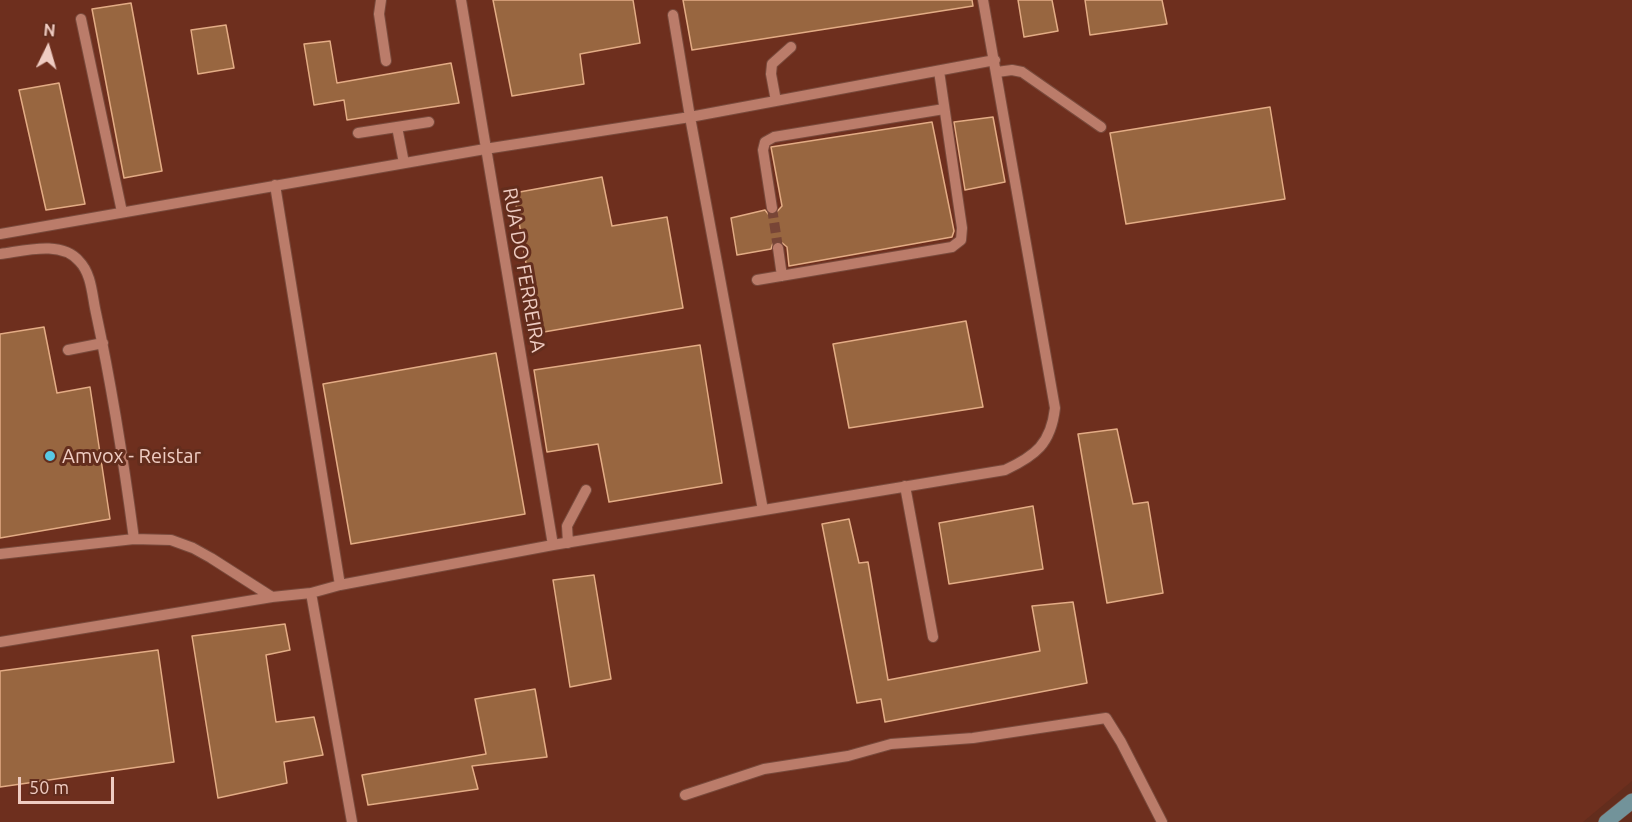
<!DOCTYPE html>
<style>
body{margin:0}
#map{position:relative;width:1632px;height:822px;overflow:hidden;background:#632d1d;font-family:Ubuntu,sans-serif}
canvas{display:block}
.north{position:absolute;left:18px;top:18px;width:60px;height:60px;-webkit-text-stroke:4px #632d1d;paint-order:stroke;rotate:5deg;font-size:16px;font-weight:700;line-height:24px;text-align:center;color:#efccc2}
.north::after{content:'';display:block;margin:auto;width:21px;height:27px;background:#efccc2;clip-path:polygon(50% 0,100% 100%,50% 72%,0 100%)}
.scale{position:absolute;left:18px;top:777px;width:96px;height:27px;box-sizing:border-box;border:3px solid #efccc2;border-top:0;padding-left:8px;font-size:18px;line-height:21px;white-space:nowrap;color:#efccc2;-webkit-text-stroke:4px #632d1d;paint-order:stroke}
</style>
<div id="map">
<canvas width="1632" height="822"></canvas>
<div class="north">N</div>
<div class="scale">50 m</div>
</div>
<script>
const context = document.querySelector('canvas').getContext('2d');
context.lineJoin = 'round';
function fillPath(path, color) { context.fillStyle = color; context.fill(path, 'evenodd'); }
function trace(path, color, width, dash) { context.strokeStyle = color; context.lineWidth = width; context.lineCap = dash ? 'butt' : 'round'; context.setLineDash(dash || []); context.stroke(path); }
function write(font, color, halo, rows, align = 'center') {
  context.font = font + ' Ubuntu,sans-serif'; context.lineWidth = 6; context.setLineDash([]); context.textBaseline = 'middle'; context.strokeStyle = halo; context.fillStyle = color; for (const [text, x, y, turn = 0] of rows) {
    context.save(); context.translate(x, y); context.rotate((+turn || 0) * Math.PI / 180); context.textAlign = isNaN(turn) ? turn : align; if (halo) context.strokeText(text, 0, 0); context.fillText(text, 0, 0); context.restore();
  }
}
fillPath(new Path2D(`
 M0 0H1632V781L1583 822H0Z`), '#6e2f1e');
const building = new Path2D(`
 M493 0H633L640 43 580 54 584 84 512 96Z
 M683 0H972L973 6 692 50Z
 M1018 0H1052L1058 31 1024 37Z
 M1085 0H1162L1167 24 1090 35Z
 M131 3 162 171 124 178 92 9Z
 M226 25 234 68 198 74 191 30Z
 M330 41 337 83 451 63 459 103 347 120 344 100 314 105 304 44Z
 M59 83 85 204 46 210 19 90Z
 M1270 107 1285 199 1126 224 1110 133Z
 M993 117 1005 182 965 190 954 122Z
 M932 122 954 231 952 237 789 266 787 247 780 241 773 243 771 249 737 255 731 218 765 210 769 215H774L782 206 771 147Z
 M602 177 612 226 667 217 683 308 538 333 514 193Z
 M966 321 983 407 849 428 833 344Z
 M44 327 57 393 90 387 110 519 0 538V334Z
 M700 345 722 483 609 502 598 444 547 452 534 370Z
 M496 353 525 514 351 544 323 384Z
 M1117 429 1133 504 1148 502 1163 593 1107 603 1078 434Z
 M1033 506 1043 569 949 584 939 523Z
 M849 519 859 563 868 562 888 680 1040 651 1032 606 1073 602 1087 683 885 722 881 699 857 703 822 524Z
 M594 575 611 679 570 687 553 580Z
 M285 624 290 650 266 655 276 722 314 717 323 755 284 762 287 783 218 798 192 636Z
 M158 650 174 762 0 787V671Z
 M535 689 547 757 472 766 478 789 368 805 362 775 486 754 475 699Z`);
fillPath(building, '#986640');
trace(building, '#e3ac85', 1.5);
trace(new Path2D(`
 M772 208 778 248`), '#784536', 10, [10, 5]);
const minor = new Path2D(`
 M381 0 379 14 386 61
 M461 0 553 545
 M673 15 690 117 763 510
 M81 19 122 212
 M997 72 1012 70 1022 72 1101 127
 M776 101 771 74 772 64 791 47
 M397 127 404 163
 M358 133 429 122
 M275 185 340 585
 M772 208 763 150 765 142 774 137 944 109
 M0 234 485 149 690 117 995 60
 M778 248 782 276
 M0 254C24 251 61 240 79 261 92 274 92 296 96 313 112 387 124 464 134 539
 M757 280 952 247 961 240 962 228 939 71
 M68 350 103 343
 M905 486 933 637
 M568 543 567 526 586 490
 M0 554 134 539 171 540 193 548 211 558 272 597
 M311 593 352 822
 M0 642 272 597 311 593 340 585 553 545 1005 470C1035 456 1051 444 1055 408L983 0
 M685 795 764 769 848 756 891 744 973 738 1106 718 1121 742 1162 822`);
const major = new Path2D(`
 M1606 822 1632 801`);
trace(minor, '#794a3c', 12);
trace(major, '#794a3c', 16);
trace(minor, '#bb7c6a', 10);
trace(major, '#72939a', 15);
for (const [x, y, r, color] of [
 [50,456,6,"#58c8e4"]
]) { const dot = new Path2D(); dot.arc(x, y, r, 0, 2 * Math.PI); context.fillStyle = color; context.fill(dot); trace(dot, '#632d1d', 2); }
write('20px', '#efccc2', '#632d1d', [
 ["RUA DO FERREIRA",524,270,80]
]);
write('20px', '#efccc2', '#632d1d', [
 ["Amvox - Reistar",62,456]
], 'left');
</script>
